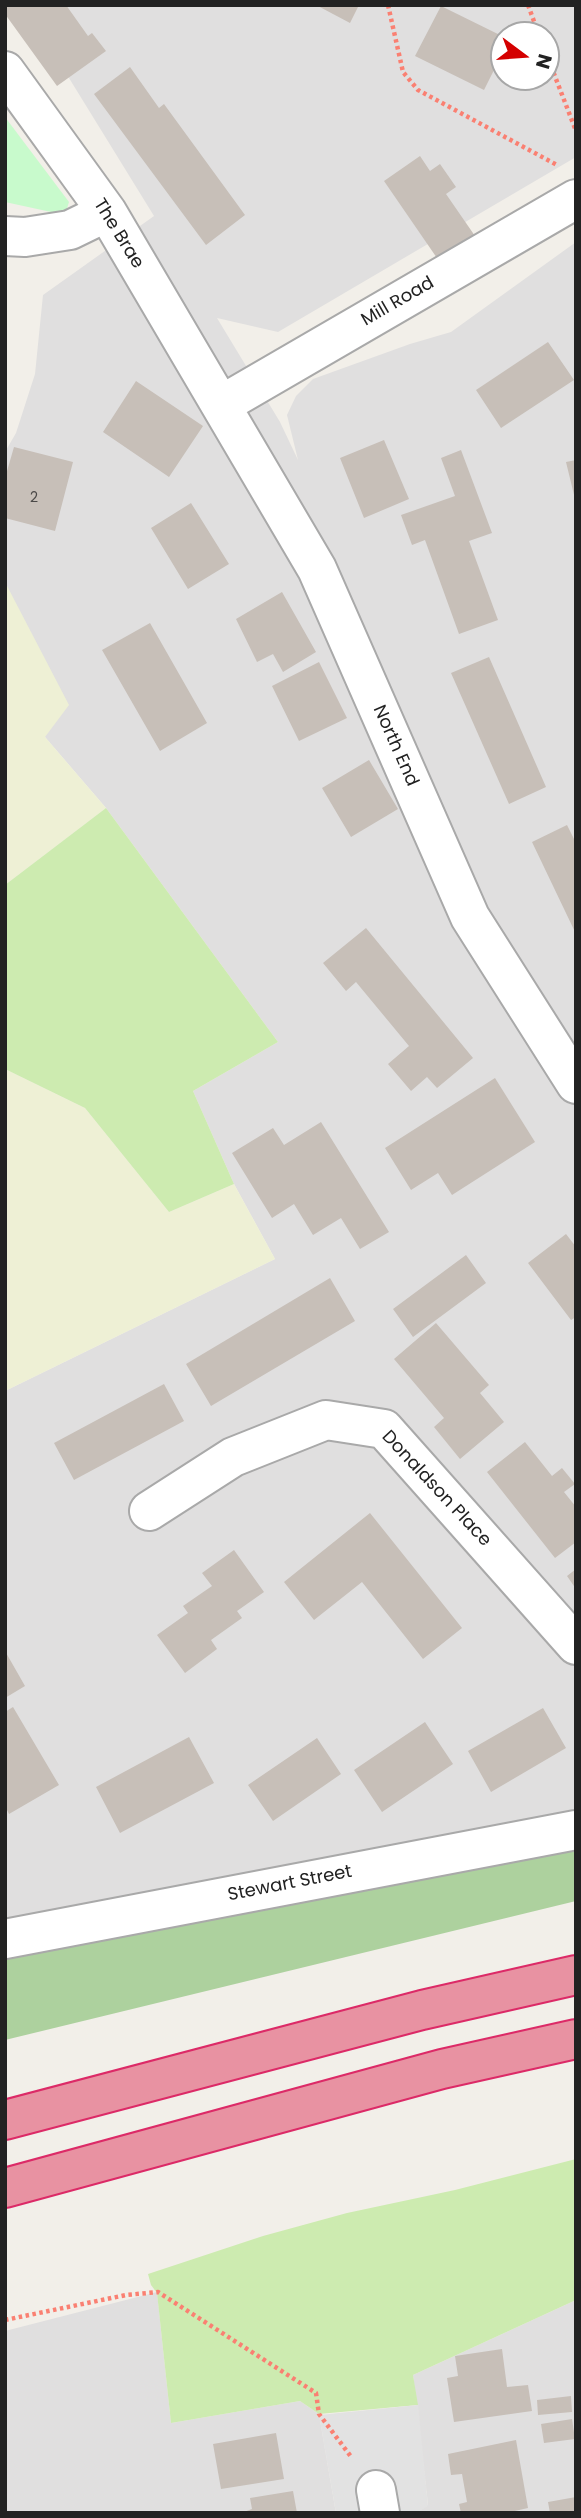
<!DOCTYPE html>
<style>
body{margin:0}
#map{position:relative;width:581px;height:2518px;overflow:hidden;background:#f2efe9;font-family:Poppins,sans-serif}
canvas{display:block}
.frame{position:absolute;inset:0;border:7px solid #222;pointer-events:none}
.north{position:absolute;left:490px;top:21px;width:70px;height:70px;box-sizing:border-box;background:#fff;border:2px solid #a7a7a7;border-radius:50%;rotate:106deg;font-size:19px;font-weight:700;line-height:28px;text-align:center;color:#222}
.north::after{content:'';display:block;margin:auto;width:24px;height:32px;background:#d40000;clip-path:polygon(50% 0,100% 100%,50% 72%,0 100%)}
</style>
<div id="map">
<canvas width="581" height="2518"></canvas>
<div class="frame"></div>
<div class="north">N</div>
</div>
<script>
const context = document.querySelector('canvas').getContext('2d');
context.lineJoin = 'round';
function fillPath(path, color) { context.fillStyle = color; context.fill(path, 'evenodd'); }
function trace(path, color, width, dash) { context.strokeStyle = color; context.lineWidth = width; context.lineCap = dash ? 'butt' : 'round'; context.setLineDash(dash || []); context.stroke(path); }
function write(font, color, halo, rows, align = 'center') {
  context.font = font + ' Poppins,sans-serif'; context.lineWidth = 6; context.setLineDash([]); context.textBaseline = 'middle'; context.strokeStyle = halo; context.fillStyle = color; for (const [text, x, y, turn = 0] of rows) {
    context.save(); context.translate(x, y); context.rotate((+turn || 0) * Math.PI / 180); context.textAlign = isNaN(turn) ? turn : align; if (halo) context.strokeText(text, 0, 0); context.fillText(text, 0, 0); context.restore();
  }
}
fillPath(new Path2D(`
 M24 5H576V157L278 332 217 318 280 422 298 460 287 415 296 396 313 379 410 344 451 332 576 242V1840L5 1954V1391L275 1259 234 1184 193 1091 278 1042 106 808 45 737 5 582V452L16 433 35 374 43 295 154 216ZM504 35H546V77H504Z
 M157 2292 171 2423 300 2401 319 2414 336 2513H5V2331Z
 M576 2300V2513H415L428 2505 413 2375Z`), '#e0dfdf');
fillPath(new Path2D(`
 M5 582 69 705 45 737 106 808 5 885Z
 M5 1069 85 1108 169 1212 234 1184 275 1259 5 1391Z`), '#eef0d5');
fillPath(new Path2D(`
 M106 808 278 1042 193 1091 234 1184 169 1212 85 1108 5 1069V885Z
 M576 2159V2300L413 2375 418 2405 319 2414 300 2401 171 2423 157 2293 151 2285 148 2274 263 2236 347 2213 455 2190Z`), '#cdebb0');
fillPath(new Path2D(`
 M576 1840V1901L5 2040V1954Z`), '#add19e');
fillPath(new Path2D(`
 M5 117 69 202 65 215 5 202Z`), '#c8facc');
fillPath(new Path2D(`
 M418 2405 428 2506 415 2513H336L319 2415Z`), '#e2e2e2');
fillPath(new Path2D(`
 M5 5H66L88 36 92 33 106 51 57 86 5 14Z
 M316 5H359L350 23Z
 M441 6 504 37V50L484 90 415 56Z
 M130 67 159 108 164 104 245 215 206 245 94 94Z
 M420 156 430 171 440 164 456 187 446 194 475 236 439 261 384 181Z
 M548 342 574 380 501 428 476 390Z
 M136 381 203 426 169 477 103 432Z
 M384 440 409 499 364 518 340 458Z
 M14 447 73 462 55 531 5 518V478Z
 M461 450 492 533 469 541 498 620 459 634 425 540 412 545 401 515 455 496 441 458Z
 M576 460V499H575L566 462Z
 M191 503 229 564 188 589 151 528Z
 M282 592 316 652 283 672 273 654 257 662 236 619Z
 M150 623 207 723 160 751 102 650Z
 M489 657 546 787 509 804 451 673Z
 M319 662 347 718 299 741 272 686Z
 M369 760 398 809 351 837 322 788Z
 M567 825 576 843V934L532 842Z
 M366 928 473 1058 437 1088 427 1077 411 1091 388 1064 409 1046 356 982 346 991 323 963Z
 M495 1078 535 1142 452 1195 438 1173 411 1190 385 1148Z
 M321 1122 389 1232 360 1249 341 1218 313 1235 294 1204 272 1218 232 1153 273 1128 284 1145Z
 M566 1234 576 1247V1317L571 1320 528 1263Z
 M466 1255 486 1283 413 1337 393 1309Z
 M330 1278 355 1321 211 1406 186 1364Z
 M436 1323 489 1385 480 1393 504 1422 460 1459 434 1427 444 1418 394 1359Z
 M164 1384 184 1421 74 1480 54 1443Z
 M525 1442 552 1476 562 1468 575 1484 564 1492 576 1507V1542L555 1558 487 1472Z
 M370 1513 462 1628 423 1659 362 1582 314 1620 284 1582Z
 M234 1550 264 1592 237 1611 242 1618 211 1640 217 1649 185 1673 157 1635 188 1613 183 1606 212 1586 202 1573Z
 M576 1569V1589L567 1576Z
 M5 1651 25 1686 5 1698Z
 M13 1707 59 1785 9 1814 5 1806V1712Z
 M543 1708 566 1748 491 1792 468 1751Z
 M425 1722 453 1764 382 1812 354 1770Z
 M189 1737 214 1783 120 1833 96 1787Z
 M317 1738 341 1774 273 1821 248 1785Z
 M502 2349 507 2387 528 2385 532 2411 454 2422 447 2378 458 2376 455 2356Z
 M571 2396 572 2412 538 2415 537 2400Z
 M572 2419 575 2439 544 2443 541 2424Z
 M276 2433 284 2479 221 2489 213 2444Z
 M516 2440 528 2508 506 2513H461L459 2504 467 2502 462 2474 451 2475 448 2454Z
 M293 2491 297 2513H241L252 2509 250 2498Z
 M576 2497V2513H550L548 2502Z`), '#c7bfb8');
const minor = new Path2D(`
 M5 71 107 212 317 569 470 917 576 1084
 M5 236 25 237 70 230 107 212
 M221 405 576 199
 M149 1511 233 1457 326 1420 384 1429 576 1645
 M5 1939 576 1830
 M376 2490 380 2513`);
const highway = new Path2D(`
 M5 2120 422 2010 576 1975
 M5 2188 442 2069 576 2039`);
trace(minor, '#a9a9a9', 42);
trace(highway, '#dc2a67', 42);
trace(new Path2D(`
 M388 5 403 72 418 90 557 165
 M528 5 539 35
 M546 53 576 131
 M5 2320 126 2295 158 2292 316 2393 319 2414 352 2458`), '#fa8072', 4.5, [3.5, 3.5]);
trace(minor, '#fff', 38);
trace(highway, '#e892a2', 38);
write('14px', '#4b4948', null, [
 ["2",34,498]
]);
write('18px', '#222', '#fff', [
 ["The Brae",118,234,58],
 ["Mill Road",398,302,-30],
 ["North End",395,746,66],
 ["Donaldson Place",436,1489,47],
 ["Stewart Street",290,1884,-11]
]);
</script>
